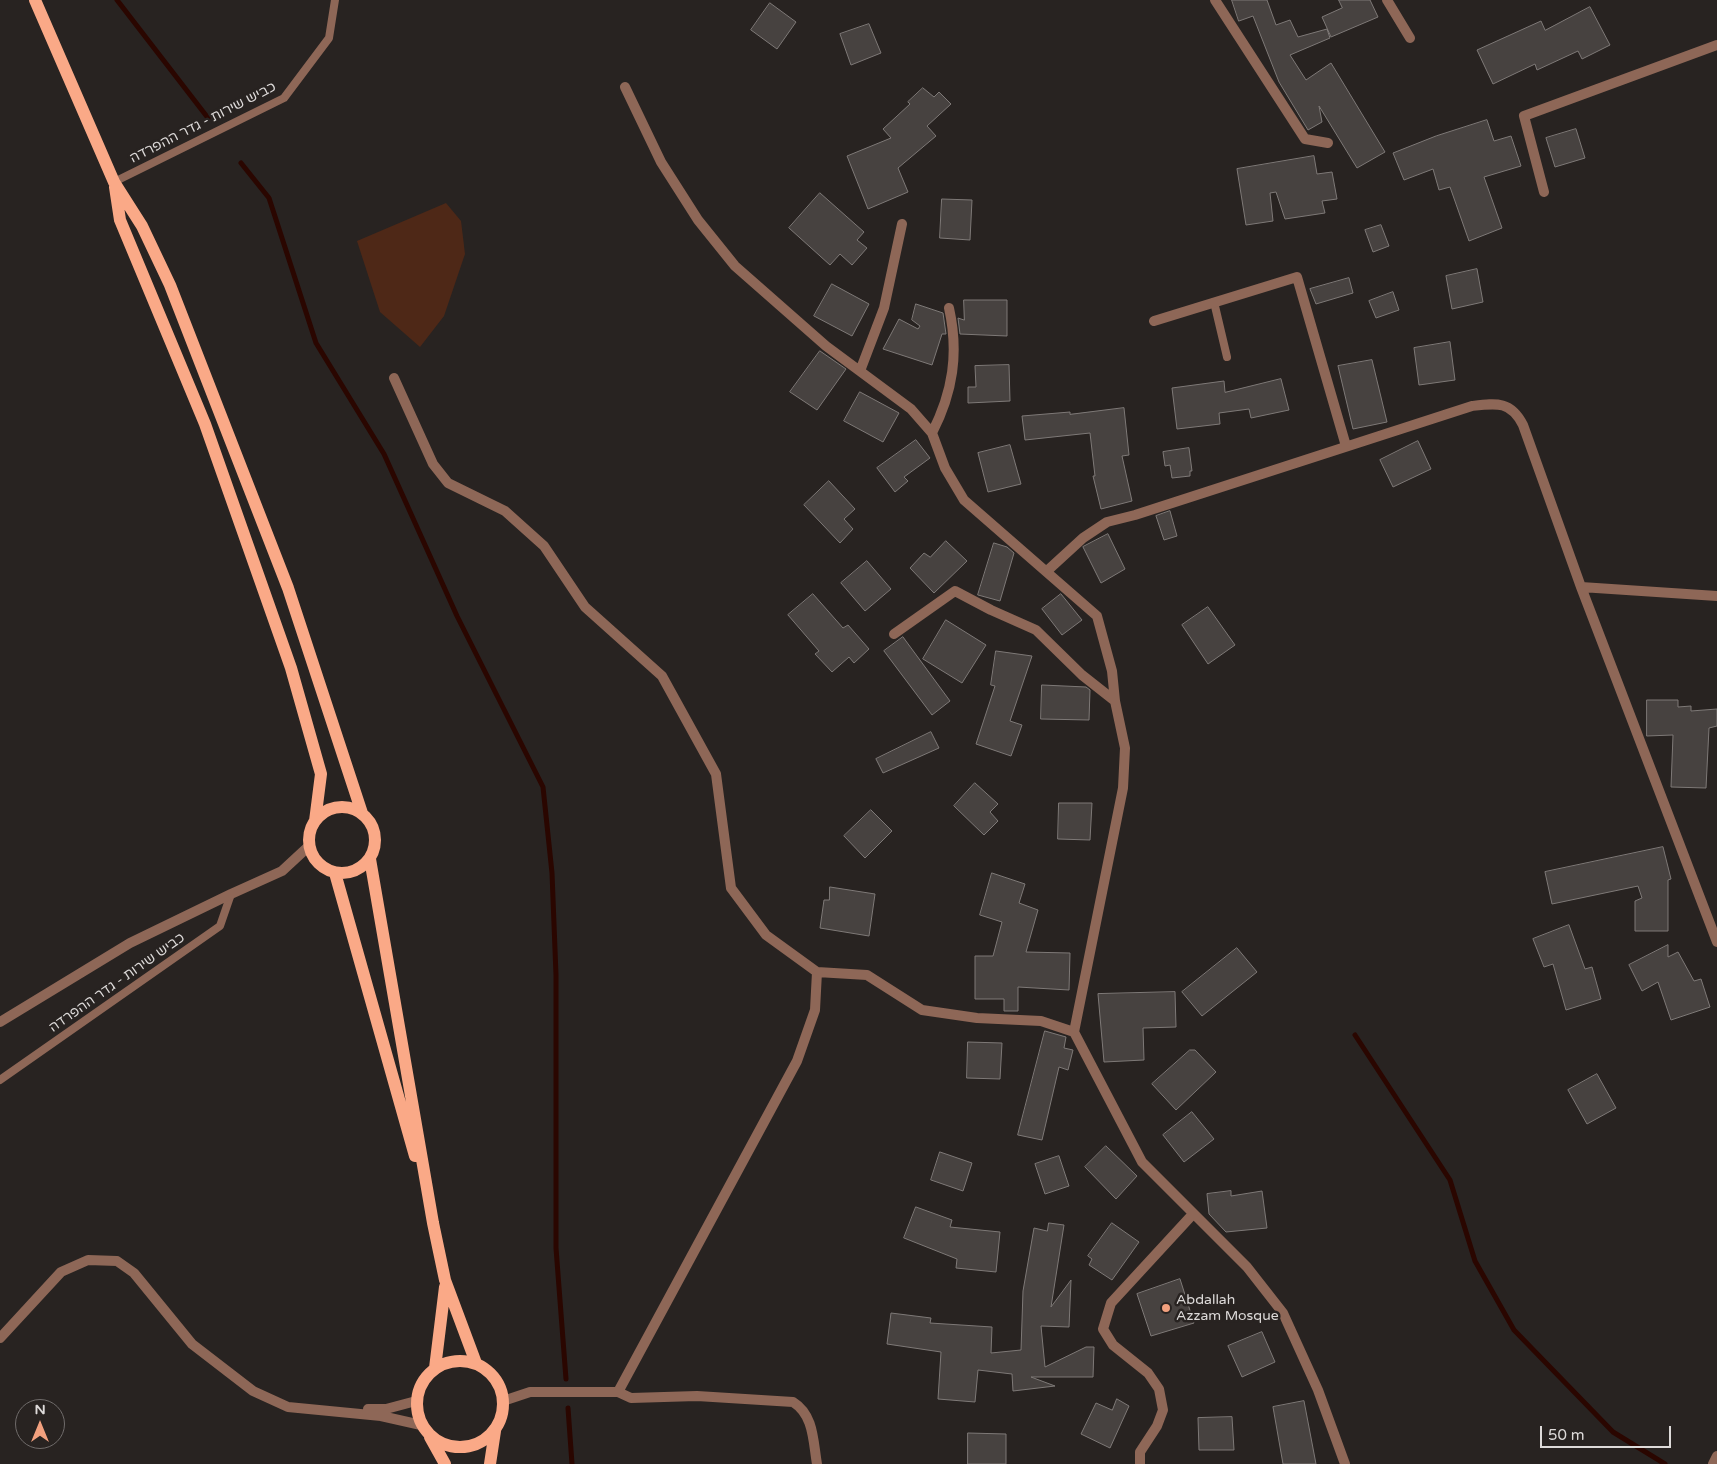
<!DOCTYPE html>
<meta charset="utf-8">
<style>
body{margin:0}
#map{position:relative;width:1717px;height:1464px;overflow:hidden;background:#282321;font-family:"Varela Round",sans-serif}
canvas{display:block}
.north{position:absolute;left:15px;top:1399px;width:50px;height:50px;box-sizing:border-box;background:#282321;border:1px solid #706c6b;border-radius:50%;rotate:0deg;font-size:14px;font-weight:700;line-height:20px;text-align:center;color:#dddad9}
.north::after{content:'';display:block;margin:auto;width:18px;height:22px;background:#f2a07e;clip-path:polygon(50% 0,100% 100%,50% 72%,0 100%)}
.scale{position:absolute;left:1540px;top:1426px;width:131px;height:22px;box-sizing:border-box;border:2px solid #dddad9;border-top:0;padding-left:6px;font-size:15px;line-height:18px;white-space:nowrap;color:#dddad9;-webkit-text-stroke:4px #282321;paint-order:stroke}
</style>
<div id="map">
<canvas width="1717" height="1464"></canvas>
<div class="north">N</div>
<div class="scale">50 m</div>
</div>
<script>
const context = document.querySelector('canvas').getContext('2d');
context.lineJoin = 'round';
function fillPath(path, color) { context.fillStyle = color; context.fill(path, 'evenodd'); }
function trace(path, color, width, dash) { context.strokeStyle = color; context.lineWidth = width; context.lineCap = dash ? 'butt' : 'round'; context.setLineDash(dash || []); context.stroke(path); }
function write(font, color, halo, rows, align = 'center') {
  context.font = font + ' "Varela Round",Heebo,sans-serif'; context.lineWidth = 5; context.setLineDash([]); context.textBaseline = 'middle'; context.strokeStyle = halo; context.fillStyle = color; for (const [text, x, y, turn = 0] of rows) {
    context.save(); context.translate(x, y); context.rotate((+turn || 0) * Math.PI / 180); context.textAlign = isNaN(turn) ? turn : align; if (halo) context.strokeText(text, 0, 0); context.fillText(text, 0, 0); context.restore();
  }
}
fillPath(new Path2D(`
 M446 203 461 221 465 254 444 316 420 347 380 312 357 241Z`), '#4e2817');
trace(new Path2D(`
 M117 0 208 118
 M241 163 269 198 316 343 384 454 457 616 543 787 552 873 556 975V1248L566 1379
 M1355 1035 1450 1180 1475 1261 1514 1330 1613 1432 1665 1464
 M568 1408 572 1464`), '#2a0600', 5);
const building = new Path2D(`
 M1232 0H1267L1276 25 1290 20 1298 37 1327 29 1330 38 1290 55 1306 80 1331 63 1385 152 1357 168 1319 106 1322 122 1308 130 1279 82 1253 16 1239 21Z
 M1339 0H1370L1378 17 1331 37 1322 17 1342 8Z
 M770 3 796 22 777 49 751 30Z
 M1590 7 1610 45 1582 59 1578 51 1537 70 1535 64 1493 84 1477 50 1541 21 1545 30Z
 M869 24 881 53 851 65 840 34Z
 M923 88 934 97 939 92 951 104 927 126 936 136 898 168 908 192 868 209 847 156 891 138 883 129 910 104 908 102Z
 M1487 120 1494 141 1511 136 1521 166 1484 177 1502 228 1469 241 1450 187 1439 190 1433 169 1404 180 1393 153 1436 136Z
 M1576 129 1585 158 1555 167 1546 138Z
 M1314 156 1317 174 1332 172 1337 199 1322 201 1325 213 1285 219 1276 192 1270 193 1273 221 1246 225 1237 169Z
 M820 193 864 232 857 240 867 248 852 265 840 254 830 265 789 228Z
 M942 199 972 200 970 240 940 238Z
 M1381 225 1389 246 1373 252 1365 230Z
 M1477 269 1483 302 1452 309 1446 276Z
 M1349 278 1353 293 1316 304 1310 289Z
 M832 284 869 304 852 336 814 316Z
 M1393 292 1399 310 1376 318 1369 301Z
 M964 300H1007V336L960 334 958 318 964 320Z
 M916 304 943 313 946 334H942L932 365 883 349 899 319 918 329 920 326 912 320Z
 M1450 342 1455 380 1419 385 1414 348Z
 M820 351 846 369 817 410 790 392Z
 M1372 360 1387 422 1353 429 1338 366Z
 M1009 365 1010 401 968 403V387H976L975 366Z
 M1281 379 1289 410 1251 418 1249 409 1219 413 1220 424 1177 429 1172 388 1224 381 1225 392Z
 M860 392 899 413 883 442 844 421Z
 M1124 408 1129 455 1122 456 1132 501 1101 509 1093 476H1095L1090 433 1025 440 1022 416 1070 412V414Z
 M916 440 930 458 904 477 908 481 895 492 877 468Z
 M1418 441 1431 469 1393 487 1380 460Z
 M1010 445 1021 484 988 492 978 453Z
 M1189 448 1192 471H1190V476L1172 478 1170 465 1165 466 1163 452Z
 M829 481 855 509 844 519 853 529 840 543 804 505Z
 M1170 511 1177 536 1164 540 1156 516Z
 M1108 534 1125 569 1101 583 1083 547Z
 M946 541 967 561 934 593 910 568 924 553 930 557Z
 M994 543 1007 547 1014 553 1000 601 978 595Z
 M867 561 891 589 865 611 841 583Z
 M813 594 843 628 848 625 869 649 854 663 849 657 832 672 815 654 819 651 788 615Z
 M1061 594 1082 620 1062 635 1042 609Z
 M1208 607 1235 645 1208 664 1182 625Z
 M946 620 986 645 962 683 923 659Z
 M903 637 950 701 932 715 884 651Z
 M996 651 1032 656 1010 721 1022 725 1011 756 976 744 995 686 991 685Z
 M1042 685 1086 687 1090 690 1089 720 1041 719Z
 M1647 700H1678V707L1691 706V711L1717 709V726L1709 728 1706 788 1671 787 1673 735 1647 736Z
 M931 732 939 748 883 773 876 759Z
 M975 783 998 804 990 812 998 821 984 835 954 806Z
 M1059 803H1092L1090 840 1058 839Z
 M871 810 892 831 865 858 844 836Z
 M1663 847 1671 879 1668 880V931H1635V901L1642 898 1638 886 1552 904 1545 872Z
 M992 873 1025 884 1019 903 1038 910 1026 952 1070 953 1069 990 1018 987V1011H1004V999H975V956H993L1002 922 980 915Z
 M830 887 875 894 869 936 820 928 824 900H829Z
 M1569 925 1585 969 1592 967 1601 999 1566 1010 1553 964 1544 967 1533 939Z
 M1668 945V957L1678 952 1694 981 1701 979 1710 1007 1671 1020 1658 982 1642 991 1629 965Z
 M1237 948 1257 972 1202 1016 1182 992Z
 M1175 992 1176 1027 1143 1028 1144 1060 1104 1062 1098 994Z
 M1045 1031 1066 1037 1064 1048 1073 1050 1068 1070 1059 1067 1042 1140 1018 1135Z
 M968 1042 1002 1043 1000 1079 967 1078Z
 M1190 1050H1195L1216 1072 1176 1110 1152 1084Z
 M1597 1074 1616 1108 1587 1124 1568 1090Z
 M1192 1112 1214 1139 1184 1162 1163 1135Z
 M1106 1146 1137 1176 1116 1199 1085 1167Z
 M940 1152 972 1163 963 1191 931 1180Z
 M1059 1156 1069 1186 1045 1194 1035 1164Z
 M1231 1191V1196L1262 1191 1267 1228 1226 1232 1209 1214 1207 1194Z
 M916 1207 952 1220 950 1227 1000 1232 996 1272 956 1268 957 1259 904 1238Z
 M1049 1223 1064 1225 1051 1307 1071 1280 1069 1327 1041 1326 1045 1367 1086 1347H1094L1093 1377H1031L1055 1386 1013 1391 1012 1374 978 1370 975 1402 938 1399 941 1352 887 1344 891 1313 931 1318 930 1323 992 1327 991 1353 1021 1350 1023 1291 1034 1228 1047 1231Z
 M1112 1223 1139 1242 1112 1280 1089 1265 1092 1259 1088 1256Z
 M1180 1279 1194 1323 1151 1336 1137 1294Z
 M1262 1332 1275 1362 1242 1377 1228 1346Z
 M1117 1399 1129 1406 1110 1448 1081 1434 1096 1403 1112 1410Z
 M1304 1401 1316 1464H1283L1273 1407Z
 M1232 1417 1234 1450H1199L1198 1418Z
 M968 1433 1006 1434V1464H968Z`);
fillPath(building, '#474240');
trace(building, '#7e7977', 1);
trace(new Path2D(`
 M114 182 284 98 329 38 335 0
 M1214 302 1227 357
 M0 1080 220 926 231 894`), '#8e6757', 8);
trace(new Path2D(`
 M1215 0 1305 139 1328 143
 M1387 0 1410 38
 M625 87 661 162 698 220 735 266 826 346 911 409 932 433 945 468 964 500 1097 616 1112 671 1115 701 1125 748 1123 788 1074 1032
 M1544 192 1524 116 1717 45
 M1154 321 1297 277 1346 446
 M860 371 884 308 902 224
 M394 378 433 464 448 483 505 511 544 546 585 607 662 676 716 774 731 888 766 935 817 972
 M932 433C953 392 959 353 949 308
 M1047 571 1083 538 1107 522 1135 515 1472 406C1497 403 1511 401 1523 425L1581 587 1717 942
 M1581 587 1717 596
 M894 634 955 591 991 610 1036 630 1082 675 1115 701
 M0 1022 130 943 231 894 282 871 309 846
 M0 1338 61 1272 88 1260 117 1261 134 1273 192 1344 253 1391 288 1407 381 1416 421 1425
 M618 1392 631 1398 697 1396 793 1402C814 1415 813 1441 817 1464
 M503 1401 530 1392H618L797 1061 815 1010 817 972 867 975 922 1010 977 1018 1041 1021 1074 1032 1142 1162 1247 1267 1283 1313 1318 1390 1345 1464
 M368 1409H386L416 1401
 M1140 1464V1452L1157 1426 1163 1410 1159 1389 1148 1373 1113 1345 1103 1329 1111 1303 1193 1214
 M1713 1464 1717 1456`), '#8e6757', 10);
trace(new Path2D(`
 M35 0 114 182 142 226 170 285 288 588 362 813
 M115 187 120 220 205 424 291 668 321 774 315 821
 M309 840a33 33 0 1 1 66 0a33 33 0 1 1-66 0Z
 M370 859 433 1223 445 1280 476 1363
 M335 873 415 1156
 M417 1404a43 43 0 1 1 86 0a43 43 0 1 1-86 0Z
 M435 1368 445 1287
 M430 1437 445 1464
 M490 1464 495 1431`), '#faa987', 12);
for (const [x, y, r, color] of [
 [1166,1308,5,"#f2a07e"]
]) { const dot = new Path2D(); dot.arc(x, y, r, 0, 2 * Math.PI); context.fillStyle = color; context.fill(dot); trace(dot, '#282321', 2); }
write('14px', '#dddad9', '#282321', [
 ["כביש שירות - גדר ההפרדה",203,123,-27],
 ["כביש שירות - גדר ההפרדה",117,983,-35]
]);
write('14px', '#dddad9', '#282321', [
 ["Abdallah",1176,1300],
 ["Azzam Mosque",1176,1316]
], 'left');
</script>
